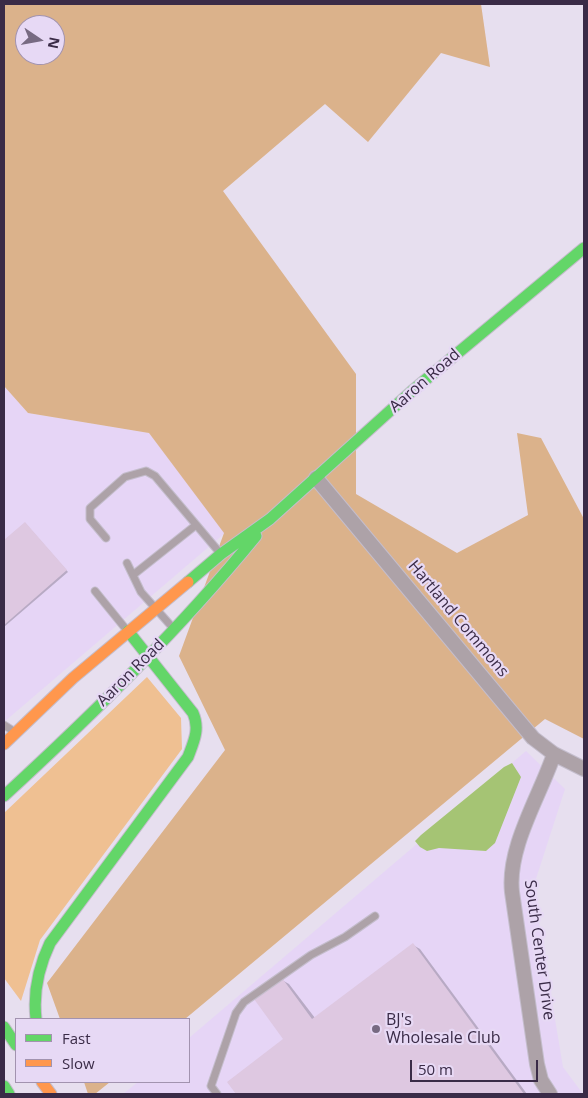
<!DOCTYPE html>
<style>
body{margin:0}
#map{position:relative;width:588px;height:1098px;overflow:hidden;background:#e7dfef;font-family:"Open Sans",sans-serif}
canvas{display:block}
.frame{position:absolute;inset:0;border:5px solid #3a2b47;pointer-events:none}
.legend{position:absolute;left:15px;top:1018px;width:175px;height:65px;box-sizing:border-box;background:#e7d9f5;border:1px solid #a293af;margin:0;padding:6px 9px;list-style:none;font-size:15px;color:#3a2b47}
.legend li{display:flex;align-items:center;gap:10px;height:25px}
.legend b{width:25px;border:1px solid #a293af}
.north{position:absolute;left:15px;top:15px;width:50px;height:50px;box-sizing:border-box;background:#e7d9f5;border:1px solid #a293af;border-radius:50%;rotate:102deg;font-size:14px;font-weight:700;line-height:20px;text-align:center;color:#3a2b47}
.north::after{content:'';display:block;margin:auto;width:18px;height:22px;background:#776a82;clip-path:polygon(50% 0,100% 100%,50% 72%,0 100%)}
.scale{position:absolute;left:410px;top:1060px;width:128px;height:22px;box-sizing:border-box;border:2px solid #3a2b47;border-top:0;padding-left:6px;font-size:15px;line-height:18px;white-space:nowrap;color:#3a2b47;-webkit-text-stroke:4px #e7d9f5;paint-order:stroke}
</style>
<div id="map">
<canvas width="588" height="1098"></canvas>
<div class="frame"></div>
<ul class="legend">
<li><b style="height:6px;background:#63d668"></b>Fast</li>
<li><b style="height:6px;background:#ff974d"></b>Slow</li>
</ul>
<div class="north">N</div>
<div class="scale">50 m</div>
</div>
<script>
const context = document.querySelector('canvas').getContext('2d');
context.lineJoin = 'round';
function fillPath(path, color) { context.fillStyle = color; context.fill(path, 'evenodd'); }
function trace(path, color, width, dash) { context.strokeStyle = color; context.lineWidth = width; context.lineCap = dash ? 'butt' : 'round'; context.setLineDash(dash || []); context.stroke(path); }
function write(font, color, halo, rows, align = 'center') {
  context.font = font + ' "Open Sans",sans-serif'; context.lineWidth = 4.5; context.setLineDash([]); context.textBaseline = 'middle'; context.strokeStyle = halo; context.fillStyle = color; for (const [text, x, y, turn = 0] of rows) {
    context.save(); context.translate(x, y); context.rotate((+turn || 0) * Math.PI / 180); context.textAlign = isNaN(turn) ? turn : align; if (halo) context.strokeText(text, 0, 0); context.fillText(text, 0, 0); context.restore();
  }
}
fillPath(new Path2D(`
 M4 386 28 413 149 433 225 533 4 722Z
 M526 751 565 789 533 888 563 1067 583 1094H123L138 1082H189V1038Z`), '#e6d5f6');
fillPath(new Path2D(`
 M147 677 181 718 182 749 40 940 21 1001 4 978V813Z`), '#efc092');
fillPath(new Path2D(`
 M4 4H481L490 67 441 53 368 142 325 104 223 191 356 374V494L457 553 528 515 517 433 541 438 584 519V739L545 719 185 1019H60L47 983 225 750 179 656 224 533 149 433 28 413 4 386ZM25 25H55V55H25Z
 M84 1082H110L95 1094H88Z`), '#dbb28b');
fillPath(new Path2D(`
 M512 763 521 777 495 843 486 851 439 848 427 851 420 847 415 841 421 835 504 767Z`), '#a5c474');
fillPath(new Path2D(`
 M25 523 68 572 4 627V541Z
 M413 945 420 949 527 1094H237L228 1082 285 1040 282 980 289 984 315 1018Z`), '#0003');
fillPath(new Path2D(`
 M25 522 67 570 4 625V540Z
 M413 943 524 1094H236L227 1082 283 1039 254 999 282 978 312 1019Z`), '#dec8e1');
const lane = new Path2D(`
 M106 538 90 519V508L125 477 146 471 155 476 220 553
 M127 563 141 592 173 628
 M133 575 196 525
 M95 591 125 628
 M4 725 15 732
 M217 1094 211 1086 236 1013 244 1002 311 955 345 937 375 916`);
const street = new Path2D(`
 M316 478 533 738 554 754 584 769
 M550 1094 541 1080 537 1064 512 892C507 847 540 796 554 754`);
const fast = new Path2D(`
 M188 582 221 554 270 519 412 391 584 248
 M4 796C93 714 180 629 256 536
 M36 1019C33 992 38 968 50 943L188 757C194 741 200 729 193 713L128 631
 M4 1027 16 1045
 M4 1086 9 1094`);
const slow = new Path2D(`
 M4 744 73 678 188 582
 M42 1082 51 1094`);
trace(lane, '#c4bdcc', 9);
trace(street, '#c4bdcc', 16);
trace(fast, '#c4bdcc', 13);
trace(slow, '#c4bdcc', 13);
trace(lane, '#ada2a8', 7);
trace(street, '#ada2a8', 14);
trace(fast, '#63d668', 11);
trace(slow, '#ff974d', 11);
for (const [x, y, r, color] of [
 [376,1029,5,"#776a82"]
]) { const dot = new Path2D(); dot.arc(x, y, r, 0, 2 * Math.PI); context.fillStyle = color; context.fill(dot); trace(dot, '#e7d9f5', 2); }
write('16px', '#3a2b47', '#e7d9f5', [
 ["Aaron Road",425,381,-41],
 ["Hartland Commons",458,619,50],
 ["Aaron Road",131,673,-45],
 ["South Center Drive",539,950,82]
]);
write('16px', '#3a2b47', '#e7d9f5', [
 ["BJ's",386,1020],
 ["Wholesale Club",386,1038]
], 'left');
</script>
